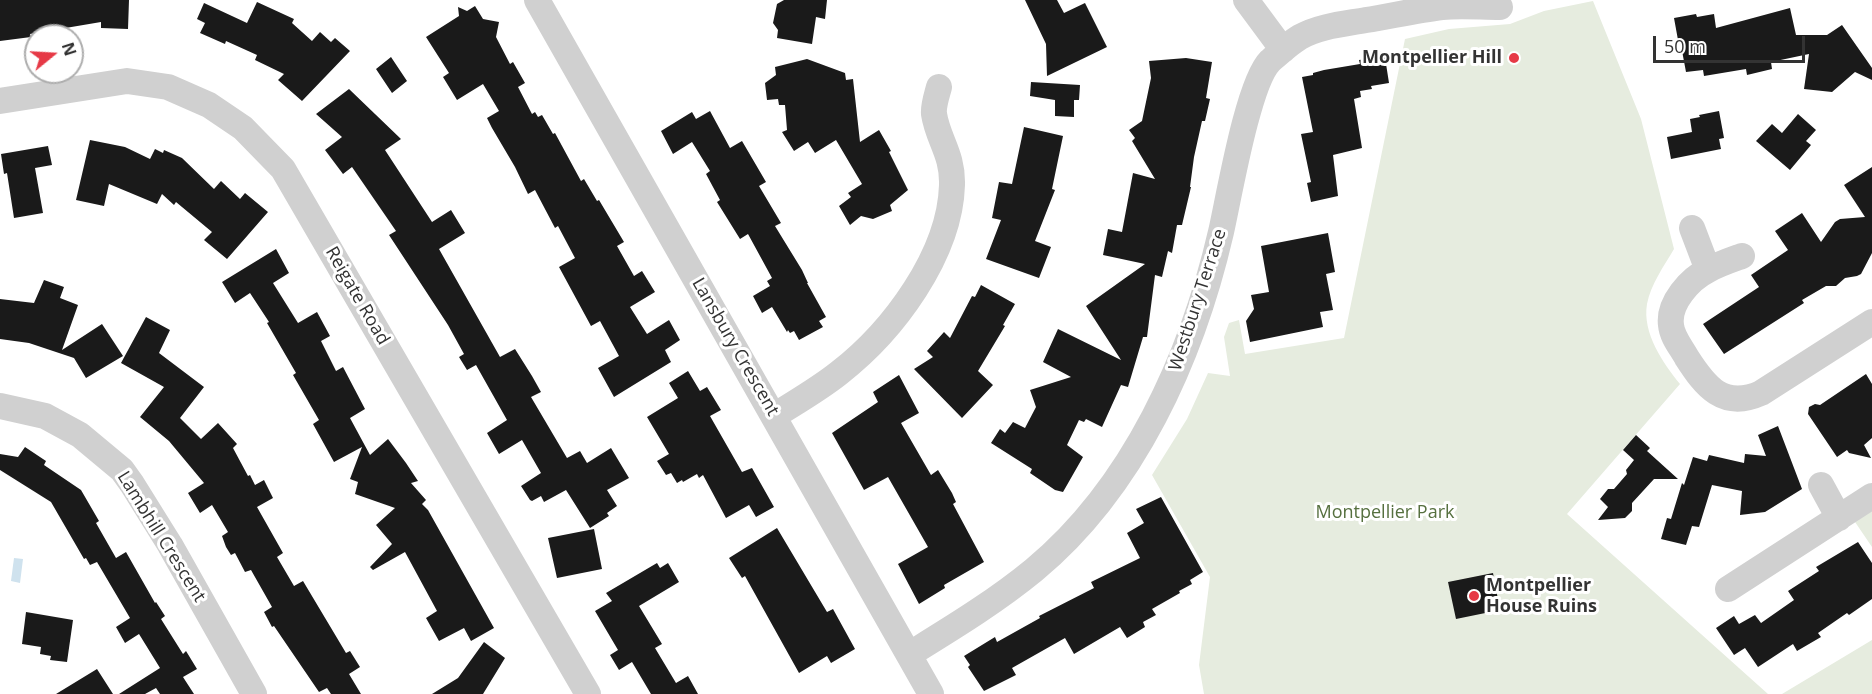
<!DOCTYPE html>
<style>
body{margin:0}
#map{position:relative;width:1872px;height:694px;overflow:hidden;background:#fff;font-family:"Open Sans",sans-serif}
canvas{display:block}
.north{position:absolute;left:24px;top:24px;width:60px;height:60px;box-sizing:border-box;background:#fff;border:2px solid #adadad;border-radius:50%;rotate:72deg;font-size:16px;font-weight:700;line-height:24px;text-align:center;color:#333}
.north::after{content:'';display:block;margin:auto;width:21px;height:27px;background:#e63946;clip-path:polygon(50% 0,100% 100%,50% 72%,0 100%)}
.scale{position:absolute;left:1653px;top:36px;width:152px;height:27px;box-sizing:border-box;border:3px solid #333;border-top:0;padding-left:8px;font-size:18px;line-height:21px;white-space:nowrap;color:#333;-webkit-text-stroke:4px #fff;paint-order:stroke}
</style>
<div id="map">
<canvas width="1872" height="694"></canvas>
<div class="north">N</div>
<div class="scale">50 m</div>
</div>
<script>
const context = document.querySelector('canvas').getContext('2d');
context.lineJoin = 'round';
function fillPath(path, color) { context.fillStyle = color; context.fill(path, 'evenodd'); }
function trace(path, color, width, dash) { context.strokeStyle = color; context.lineWidth = width; context.lineCap = dash ? 'butt' : 'round'; context.setLineDash(dash || []); context.stroke(path); }
function write(font, color, halo, rows, align = 'center') {
  context.font = font + ' "Open Sans",sans-serif'; context.lineWidth = 6; context.setLineDash([]); context.textBaseline = 'middle'; context.strokeStyle = halo; context.fillStyle = color; for (const [text, x, y, turn = 0] of rows) {
    context.save(); context.translate(x, y); context.rotate((+turn || 0) * Math.PI / 180); context.textAlign = isNaN(turn) ? turn : align; if (halo) context.strokeText(text, 0, 0); context.fillText(text, 0, 0); context.restore();
  }
}
fillPath(new Path2D(`
 M1593 1 1641 119 1674 249C1664 266 1651 284 1647 304 1642 333 1663 363 1680 384L1567 514 1768 694H1204L1199 665 1210 577 1152 475 1187 419 1208 373 1230 376 1224 337 1229 323 1239 320 1245 354 1344 338 1405 39 1449 29 1510 24 1544 11Z
 M1872 506V547L1853 519Z
 M1872 640V694H1782Z`), '#e6ecdf');
fillPath(new Path2D(`
 M14 558 23 559 20 583 11 581Z`), '#cfe2ee');
fillPath(new Path2D(`
 M0 0H129L128 29 101 28V22L30 34 31 37 0 41Z
 M784 0H827L825 19 816 17 812 44 777 38 778 30 773 23 777 4Z
 M1025 0H1057L1064 13 1085 3 1107 47 1047 76 1046 44Z
 M257 2 294 19 292 23 312 41 320 32 331 42 335 38 350 51 302 101 278 80 284 74 255 60 257 55 226 41 225 44 200 33 205 23 197 19 204 3 247 23Z
 M475 6 483 19 499 22 496 37 510 64 513 62 525 83 518 87 532 114 535 112 538 117 542 115 553 134 555 133 581 181 584 179 597 201 599 200 624 242 617 246 634 276 642 271 655 292 630 307 647 334 669 320 680 340 665 350 671 362 614 397 598 368 619 356 600 321 591 326 559 267 575 258 558 226 555 228 535 190 528 194 515 167 492 128 487 118 499 111 483 84 457 100 443 77 449 73 426 37 459 16 458 7 467 11Z
 M1790 8 1796 35H1827L1842 25 1872 68V80L1855 72 1832 92 1804 89 1809 54 1771 62 1772 69 1747 75 1746 69 1704 76 1703 70 1686 72 1680 40H1678L1674 18 1696 14 1697 17 1714 14 1716 28Z
 M1384 51 1389 83 1371 86 1372 89 1360 91 1361 97 1354 99 1362 148 1333 155 1338 196 1311 202 1307 183 1311 182 1301 134 1313 132 1302 77 1313 75V73L1324 70 1360 64 1359 60 1366 59 1365 54Z
 M391 57 407 81 392 93 376 69Z
 M1186 58 1212 62 1206 98 1210 99 1205 121H1202L1194 157 1190 187H1191L1182 225H1177L1172 253 1168 251 1162 277 1155 275 1147 337H1143L1128 387 1121 385 1102 427 1086 419 1084 422 1079 420 1067 445 1083 457 1063 492 1055 490 1030 473 1032 469 991 443 1000 429 1005 433 1013 422 1025 428 1036 407 1030 390 1071 377 1043 362 1058 329 1121 360 1086 306 1145 264 1103 255 1108 229 1122 232 1133 173 1155 179 1132 141 1135 138 1129 130 1142 121 1151 78 1149 61Z
 M807 59 845 73 846 80 853 79 860 142 879 130 891 151 889 152 908 190 890 205 892 211 873 219 861 216 850 225 839 206 851 197 848 193 862 184 836 140 815 153 808 142 794 151 782 132 787 130 785 105H779L778 99 767 100 765 83 776 75 775 67Z
 M1031 82 1080 85 1079 100H1074V117L1055 116V100L1030 96Z
 M349 89 401 139 385 150 432 222 451 210 465 233 439 249 500 357 515 349 532 376 541 392 531 397 567 458 580 451 587 463 611 448 629 478 607 490 617 506 607 513 609 516 590 528 566 490 544 502 541 496 532 501 530 500 521 486 541 473 522 440 499 454 487 433 507 420 476 365 467 370 459 357 464 354 448 325 389 235 396 231 352 167 343 174 325 150 342 137 316 114Z
 M710 111 730 148 742 141 766 182 759 186 781 223 775 226 802 270 808 283H807L826 317 819 321 823 327 799 340 794 331 790 333 788 330 787 332 772 307 762 313 753 296 770 286 767 281 772 278 748 234 740 239 717 202 720 200 706 174 710 171 692 142 673 154 661 131 692 112 696 119Z
 M1719 111 1724 138 1719 139 1721 149 1671 159 1667 137 1692 132 1690 119 1700 117 1699 115Z
 M1798 114 1816 130 1806 141 1811 145 1790 170 1756 141 1772 124 1782 133Z
 M1024 127 1063 136 1052 189 1055 190 1035 241 1051 247 1039 278 986 259 1001 220 992 218 999 182 1012 184Z
 M90 140 125 147 150 159 155 149 163 153 164 150 182 158 214 189 221 181 240 199 245 193 268 212 227 259 204 240 212 232 176 202 174 205 162 194 157 204 109 184 104 206 76 200Z
 M48 146 52 165 35 168 43 213 14 218 7 173 4 174 1 154Z
 M1872 167V253L1861 274 1857 276 1845 278 1836 286H1826L1802 300 1804 303 1724 354 1703 324 1759 287 1751 275 1788 250 1775 231 1802 213 1821 242 1835 222 1840 219 1865 217 1844 185Z
 M1328 233 1335 272 1326 274 1333 310 1320 312 1323 327 1250 342 1246 321 1254 309 1251 295 1269 292 1261 246Z
 M276 249 289 273 273 283 298 323 317 312 330 336 321 341 336 371 343 367 365 409 350 418 370 455 388 439 406 463 418 481 411 483 426 500 422 504 428 510 494 628 471 641 464 628 439 641 426 618 437 611 405 552 373 570 370 567 392 544 376 525 395 508 355 494 358 482 350 479 362 447 334 462 313 424 319 420 293 375 296 373 267 323 269 322 250 293 235 303 222 282Z
 M44 280 64 287 60 298 78 305 62 350 102 324 123 356 86 378 74 358 29 343 0 339V299L34 303Z
 M981 285 1015 304 1003 325 1005 326 978 371 993 385 962 418 914 369 933 357 927 351 944 332 950 338 972 296 975 297Z
 M146 317 170 330 159 353 204 387 180 418 201 439 218 423 237 444 233 448 248 476 250 475 255 485 264 480 273 498 257 507 283 553 277 557 294 586 303 581 346 653 350 651 360 667 349 674 361 694H331L327 688 319 692 274 626 272 627 264 612 272 607 251 570 245 572 235 553 231 555 226 547 222 536 228 532 212 505 200 513 188 493 204 483 169 441 140 417 164 387 121 363Z
 M688 371 700 391 707 387 721 410 710 416 742 472 752 468 774 507 756 517 749 505 726 518 703 475 699 478 697 474 683 482 682 480 677 483 671 473 666 475 657 461 669 454 647 417 678 398 669 383Z
 M1866 374 1872 384V438L1864 445 1871 458 1849 453 1847 450 1837 457 1808 414 1809 407 1815 404 1820 405Z
 M899 375 919 413 901 423 931 475 938 470 952 493 956 502 953 504 984 562 944 585 945 588 919 604 898 564 928 547 888 477 864 490 832 433 878 402 873 392Z
 M1778 426 1802 489 1765 512 1740 515 1742 491 1712 485 1699 527 1692 526 1686 545 1661 539 1667 518 1671 519 1682 483 1684 485 1693 457 1707 461 1709 455 1744 463 1745 454 1766 456 1758 435Z
 M1636 435 1650 448 1647 451 1678 479H1654L1632 503V511L1625 518 1598 520 1608 507 1600 499 1608 489H1614L1627 474 1626 470 1634 460 1623 450Z
 M25 447 46 461 44 465 81 490 99 521 96 523 116 558 126 552 155 603 156 602 165 616 161 619 183 654 186 651 197 669 183 677 194 694H160L156 688 145 694H119L160 668 139 634 125 643 116 627 130 618 97 562 90 565 86 558 84 559 51 502 0 470V454L18 457Z
 M1161 497 1203 572 1190 580 1192 584 1179 591 1180 593 1152 609 1156 615 1143 622 1145 627 1127 638 1120 627 1074 654 1065 638 1012 668 1016 675 984 691 968 667 970 665 964 656 995 637 997 642 1040 618 1039 616 1094 588 1091 582 1140 558 1127 533 1144 523 1136 509Z
 M777 528 827 612 833 609 855 649 831 663 827 656 799 673 745 576 742 578 729 558Z
 M594 529 602 569 557 578 548 538Z
 M1858 542 1872 563V599L1849 615 1847 613 1818 633 1821 637 1797 651 1793 644 1758 667 1745 648 1734 655 1716 628 1734 616 1739 624 1755 615 1761 623 1794 600 1788 591 1819 571 1816 567Z
 M657 563 660 568 668 563 679 582 639 606 662 644 655 648 676 683 688 676 698 694H651L632 662 619 670 610 655 618 650 595 611 612 601 606 593Z
 M1493 573 1500 610 1456 619 1448 582Z
 M26 612 73 620 67 662 50 660 51 656 40 654 41 647 22 644Z
 M484 642 505 658 483 694H432L458 678Z
 M97 669 113 694H56Z`), '#1a1a1a');
trace(new Path2D(`
 M537 0 931 694
 M1246 0 1283 50
 M0 101 127 81 168 87 209 105 243 128 283 169 588 694
 M1692 228 1708 270
 M1742 256C1731 260 1719 264 1708 270 1690 279 1668 303 1671 325 1672 337 1681 347 1687 358 1705 386 1723 410 1761 393L1872 322
 M0 406 45 416 80 435 122 470 132 484 170 545 254 694
 M774 416C796 402 819 389 839 373 893 331 950 255 952 185 953 154 938 140 934 114 933 106 937 95 939 87
 M1821 485 1839 518
 M1728 589 1872 496
 M910 654C952 628 995 602 1034 570 1134 487 1192 357 1221 232 1229 197 1248 83 1270 61 1279 53 1290 43 1300 37 1320 26 1344 24 1366 20 1391 16 1417 10 1442 7 1461 5 1481 7 1500 7`), '#d0d0d0', 26);
for (const [x, y, r, color] of [
 [1514,58,6,"#e63946"],
 [1474,596,6,"#e63946"]
]) { const dot = new Path2D(); dot.arc(x, y, r, 0, 2 * Math.PI); context.fillStyle = color; context.fill(dot); trace(dot, '#fff', 2); }
write('bold 18px', '#333', '#fff', [
 ["Montpellier Hill",1502,58],
 ["Montpellier",1486,586,"left"],
 ["House Ruins",1486,607,"left"]
], 'right');
write('18px', '#333', '#fff', [
 ["Reigate Road",357,296,60],
 ["Westbury Terrace",1198,300,-72],
 ["Lansbury Crescent",735,347,60],
 ["Lambhill Crescent",161,537,58]
]);
write('18px', '#56703f', '#fff', [
 ["Montpellier Park",1385,513]
]);
</script>
